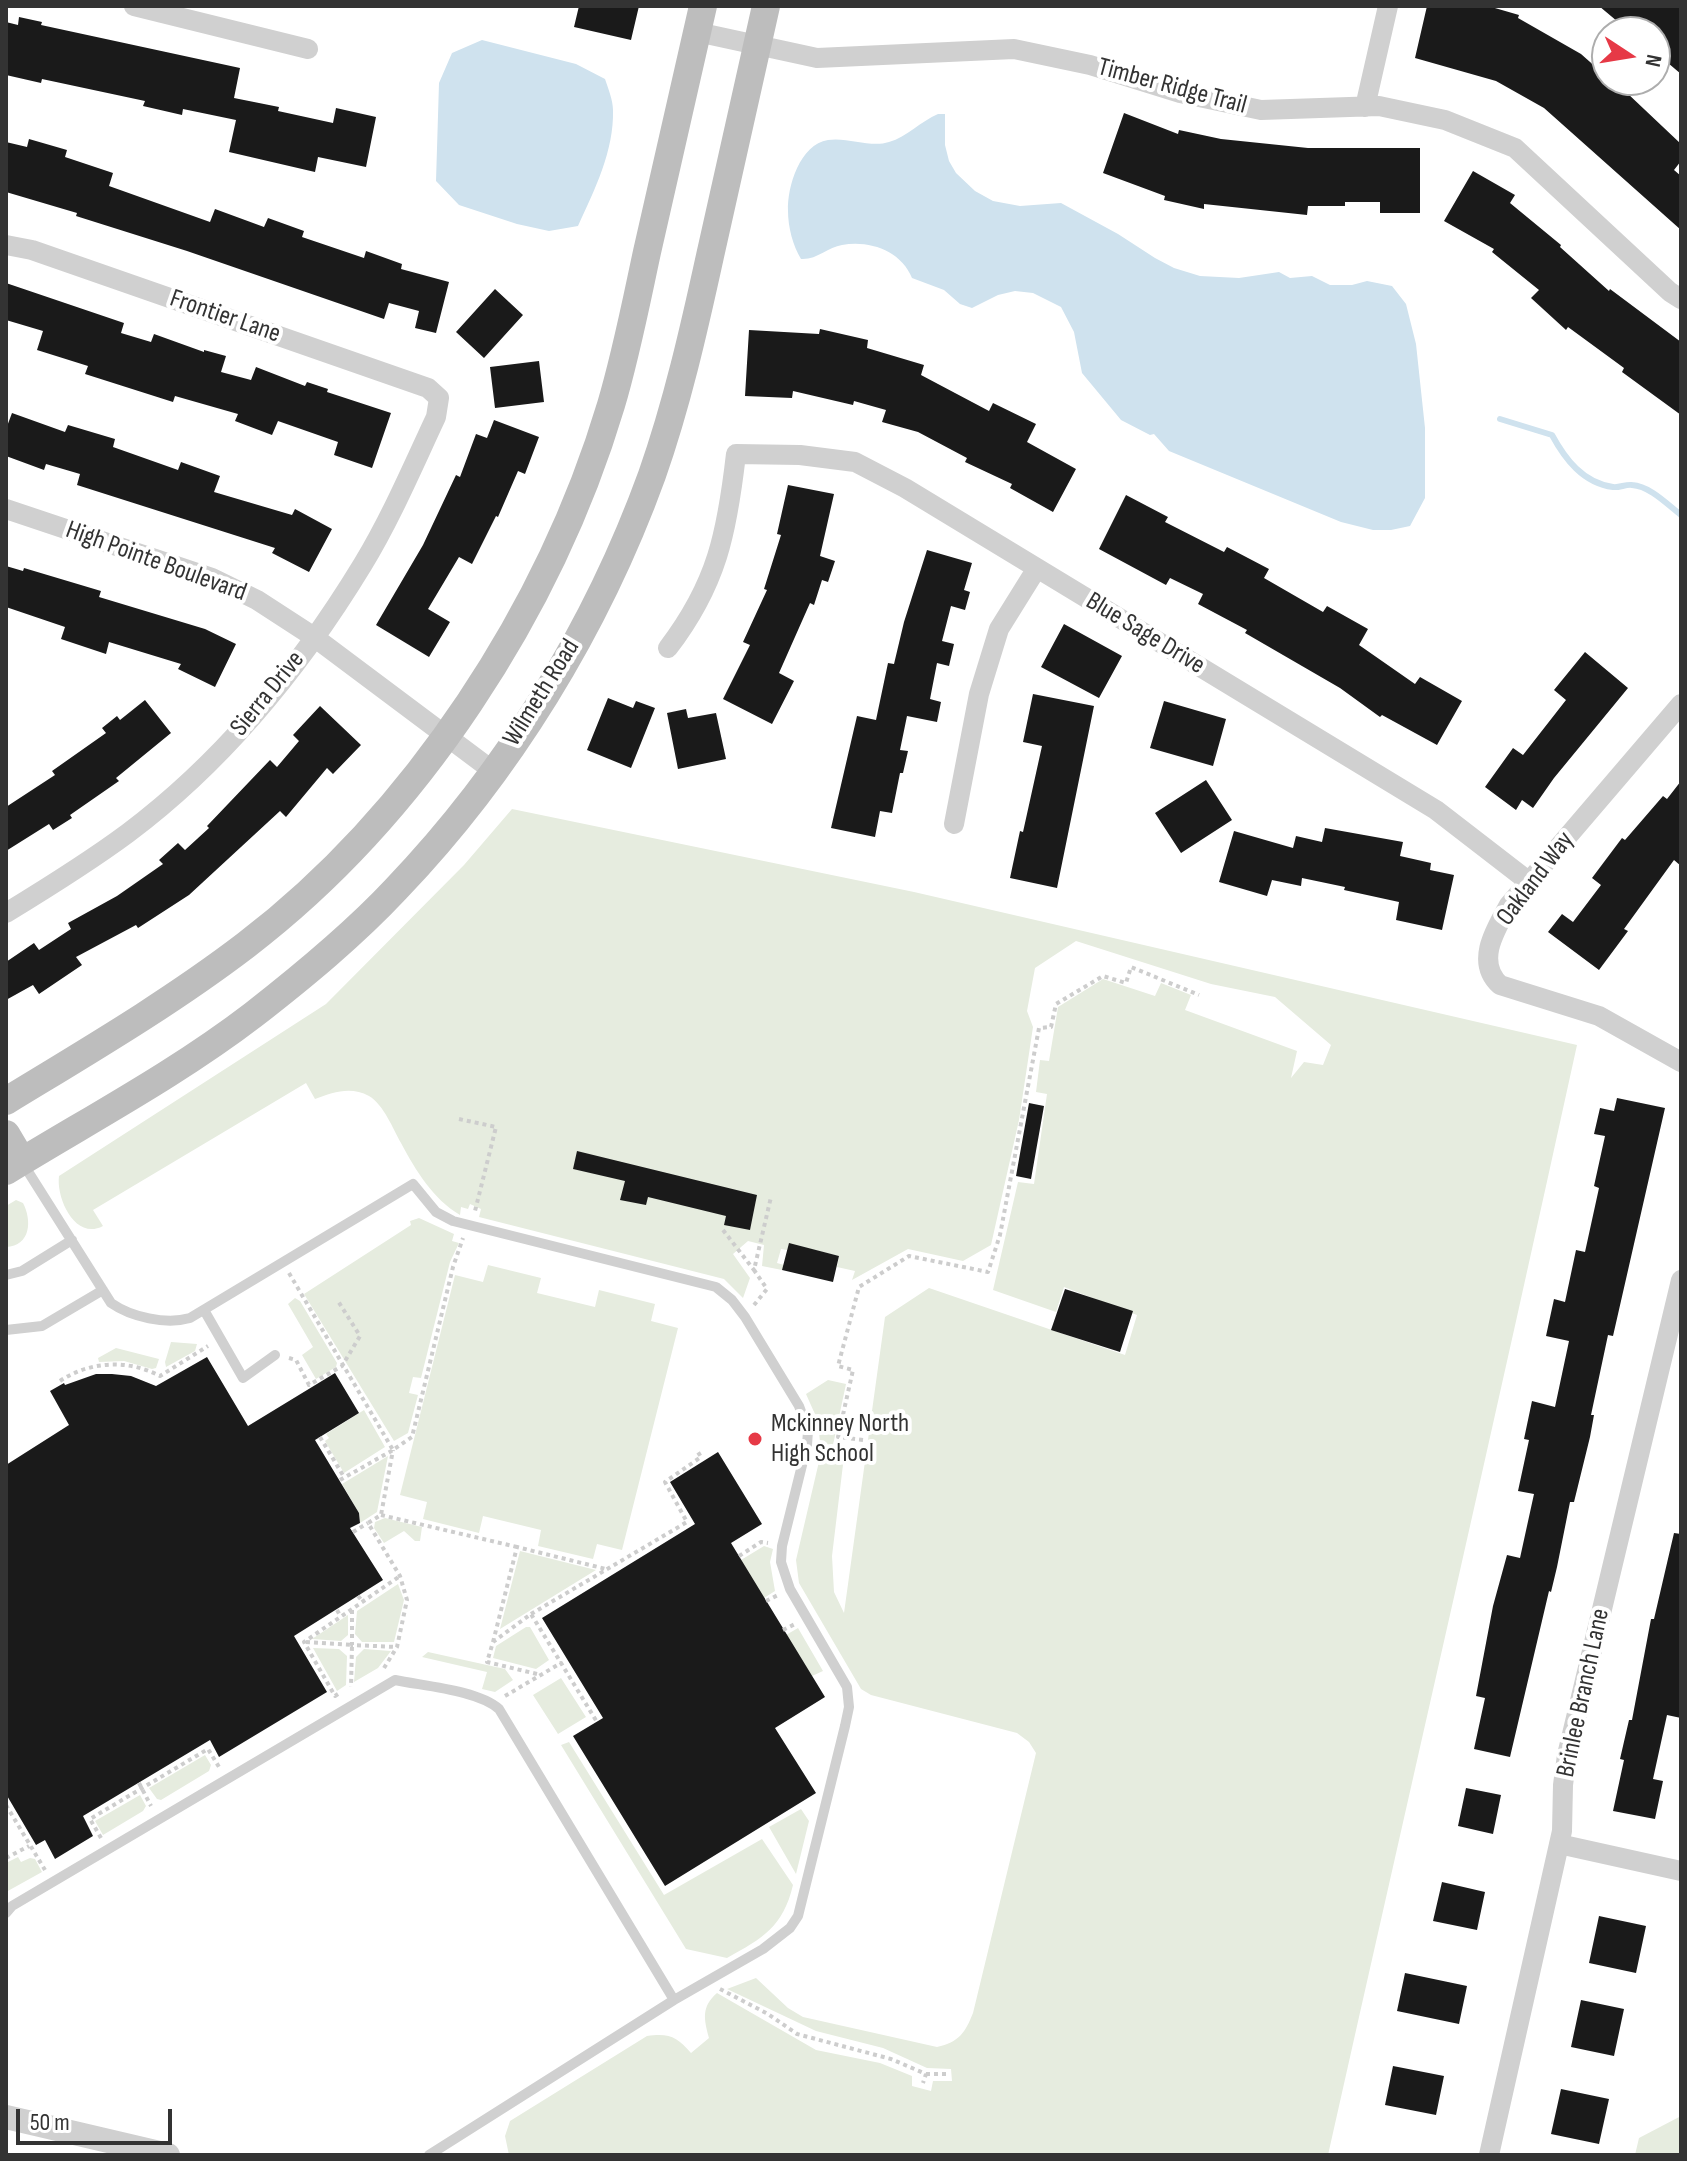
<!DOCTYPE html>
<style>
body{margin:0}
#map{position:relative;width:1687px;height:2161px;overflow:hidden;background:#fff;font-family:"Sofia Sans Condensed",sans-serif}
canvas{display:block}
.frame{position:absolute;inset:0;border:8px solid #333;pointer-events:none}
.north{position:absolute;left:1591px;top:16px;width:80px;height:80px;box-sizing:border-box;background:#fff;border:2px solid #adadad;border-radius:50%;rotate:102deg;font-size:22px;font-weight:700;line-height:32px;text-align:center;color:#333}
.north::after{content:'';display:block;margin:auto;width:28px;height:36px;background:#e63946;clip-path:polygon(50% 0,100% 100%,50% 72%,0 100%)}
.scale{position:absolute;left:16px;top:2109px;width:156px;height:36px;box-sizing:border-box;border:4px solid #333;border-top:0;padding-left:10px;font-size:24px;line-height:28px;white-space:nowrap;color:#333;-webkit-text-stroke:6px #fff;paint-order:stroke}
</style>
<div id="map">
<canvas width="1687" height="2161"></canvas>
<div class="frame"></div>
<div class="north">N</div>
<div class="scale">50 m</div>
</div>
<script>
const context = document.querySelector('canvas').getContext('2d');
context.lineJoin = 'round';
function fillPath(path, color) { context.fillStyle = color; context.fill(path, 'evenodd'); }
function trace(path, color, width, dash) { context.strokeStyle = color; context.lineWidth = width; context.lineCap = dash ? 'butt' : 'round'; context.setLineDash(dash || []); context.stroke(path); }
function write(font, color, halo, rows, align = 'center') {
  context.font = font + ' "Sofia Sans Condensed",sans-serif'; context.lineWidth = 8; context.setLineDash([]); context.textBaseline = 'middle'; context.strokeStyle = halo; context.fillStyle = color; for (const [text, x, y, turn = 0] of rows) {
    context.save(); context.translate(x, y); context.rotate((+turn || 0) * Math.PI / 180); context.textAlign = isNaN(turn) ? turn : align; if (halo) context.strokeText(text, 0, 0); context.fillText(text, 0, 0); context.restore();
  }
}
fillPath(new Path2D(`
 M512 809 914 892 1577 1045C1496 1416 1411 1785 1328 2155H509L505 2136 510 2121 647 2036C670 2033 677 2037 691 2053L709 2038C704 2019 701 2007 717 1993L816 2050 880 2063 912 2076V2086L931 2091 933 2081H952L951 2069 927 2068 883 2048 816 2031 727 1989 756 1978 788 2008 803 2017 937 2047C959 2042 965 2033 973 2013L1036 1753 1029 1742 1017 1733 871 1695 861 1689 799 1583 796 1560 821 1453 818 1421 806 1394 828 1380 846 1384 833 1445 845 1448 832 1556 834 1592 844 1613 885 1317 929 1288 1125 1355 1137 1315 1064 1287 1056 1312 993 1290 1018 1182 1034 1184 1047 1094 1036 1092 1040 1060 1049 1061 1058 1007 1103 979 1155 996 1161 983 1191 995 1185 1010 1297 1051 1291 1078 1304 1062 1323 1065 1331 1045 1275 997 1211 984 1076 941 1035 968 1027 1011 1033 1027 1019 1120 991 1245 963 1261 908 1249 852 1280 855 1271 837 1267 839 1256 789 1244 787 1250 781 1249 777 1263 784 1265 782 1270 762 1266 764 1245 748 1241 733 1254 750 1278 743 1298 724 1279 479 1217 481 1209 470 1204 468 1209 461 1207 460 1215C433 1199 416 1171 401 1143 393 1129 384 1105 369 1096 351 1086 333 1092 315 1099L306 1083 93 1210 103 1226C75 1241 56 1198 59 1176L326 1004 464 865Z
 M16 1200 23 1203C32 1220 31 1246 6 1247V1206Z
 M419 1218 454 1234 452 1241 459 1243 450 1262 421 1378 413 1377 409 1393 418 1395 408 1433 394 1441 304 1294 411 1225 410 1221Z
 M488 1265 541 1278 537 1293 595 1307 599 1290 655 1304 651 1321 678 1328 622 1550 597 1544 593 1559 538 1546 541 1530 483 1516 479 1533 423 1519 427 1502 400 1495 455 1275 483 1282Z
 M295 1298 300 1301 337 1363 336 1367 316 1379 302 1355 313 1347 288 1304Z
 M171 1342 197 1344 195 1351 166 1367 165 1362Z
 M116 1348 159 1359 156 1368 152 1369 124 1361 99 1362 98 1358Z
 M364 1410 385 1447 344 1473 325 1441 329 1438 326 1434Z
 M388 1456 377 1512 360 1523 359 1513 342 1484Z
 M385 1518 422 1527 420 1541H415L404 1531 384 1543 374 1528 375 1522Z
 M764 1546 773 1549 770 1562 775 1591 764 1598 741 1560Z
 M520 1551 596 1570 500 1629Z
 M398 1584 404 1600 394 1642H362L355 1634 357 1611Z
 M348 1615V1635L341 1641 312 1639Z
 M526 1627H530L549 1660 536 1669 493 1658 496 1646Z
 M798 1628 823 1671 812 1676 786 1635Z
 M313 1648 339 1649 347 1656 346 1685 337 1691Z
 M364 1649 391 1651 378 1668 354 1682 356 1657Z
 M428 1652 505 1669 513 1680 495 1692 482 1689 487 1672 422 1657Z
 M561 1678 586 1717 558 1734 533 1695Z
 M569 1742 664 1895 762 1839 793 1885C783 1927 763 1938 727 1958L686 1949 561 1745Z
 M205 1755 211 1765 209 1771 161 1800 157 1799 149 1788Z
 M140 1795 146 1806 143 1811 103 1835 95 1821Z
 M801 1809 809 1821 796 1874 769 1827Z
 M18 1857 21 1862 30 1858 35 1859 42 1872 6 1892V1863Z
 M1681 2116V2155H1635L1639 2138Z`), '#e6ecdf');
fillPath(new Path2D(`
 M482 40 576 64 605 79C608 88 613 100 613 110 614 151 595 189 578 226L549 231 517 224 459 205 436 181 439 83 452 53Z
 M938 114H945V145L949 161 956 173 975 191 993 201 1020 206 1061 203 1118 234 1155 258 1174 268 1200 276 1239 278 1279 272 1290 278 1312 276 1330 285H1352L1367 281 1392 286 1406 304 1416 344 1425 428V498L1410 526 1391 530H1373L1341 522 1169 451 1154 434 1150 435 1121 420 1082 373 1074 332 1061 307 1033 293 1015 291 998 295 972 308 960 304 944 290 912 278C901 251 870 240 842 245 828 247 817 260 801 259 793 246 788 227 788 211 787 187 800 144 828 140 848 137 871 148 889 142 907 137 921 121 938 114Z`), '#cfe2ee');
trace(new Path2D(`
 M1500 419 1552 435C1565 459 1583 483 1613 487 1619 488 1626 484 1632 485 1650 486 1668 505 1681 515`), '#cfe2ee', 6);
fillPath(new Path2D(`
 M579 6H639L631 40 574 27Z
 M1427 6H1488L1519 15 1518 18 1581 54 1607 77V80H1611L1626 92 1681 144V161L1674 170 1681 176V230L1544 108 1496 81 1415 58Z
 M1599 6H1681V74L1655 52V32H1630Z
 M19 17 42 22 41 25 240 68 234 98 279 107 278 111 333 123 336 108 376 117 366 167 318 157 315 172 229 152 236 120 183 109 182 115 143 106 145 101 42 79 41 83 6 75V22L18 25Z
 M1124 113 1178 134 1179 130 1221 139 1308 148H1420V213H1380V202H1345V206H1308L1307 215 1204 204V209L1164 200 1165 196 1103 173Z
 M29 139 67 150 65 157 113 173 109 186 210 222 215 209 264 227 268 218 304 231 302 237 364 258 366 251 402 264 401 269 449 282 436 333 415 328 419 311 389 303 384 319 187 251 76 216 77 213 6 192V142L27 147Z
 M1473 171 1515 195 1510 203 1561 245 1560 247 1609 291 1610 289 1681 342V415L1622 372 1624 368 1568 327 1566 330 1531 298 1539 290 1492 252 1494 249 1444 221Z
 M6 283 124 323 121 333 151 342 154 334 204 352V350L226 356 221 372 251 380 256 367 305 386 307 382 328 389 327 392 391 413 372 468 334 455 338 442 278 421 272 435 235 421 238 414 175 396 173 402 85 374 88 366 37 350 43 331 6 320Z
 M495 289 523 315 484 358 456 332Z
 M820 329 868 340 867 348 924 365 921 375 989 411 993 403 1036 424 1027 442 1076 469 1053 512 1010 488 1012 484 965 462 967 458 918 432 882 422 886 410 854 401 853 405 793 391 792 398 745 396 749 330 819 334Z
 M539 361 544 402 495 408 490 367Z
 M12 413 65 432 68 425 115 439 113 447 178 470 181 462 220 476 214 492 292 515 295 509 332 529 309 572 272 553 275 548 77 485 80 474 46 464 44 470 6 456V429Z
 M494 420 539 437 525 474 518 471 498 517 496 516 472 564 459 557 428 609 450 622 429 657 376 625 423 545 456 475 460 477 476 434 487 438Z
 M788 485 834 494 820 556 835 561 828 582 822 580 814 605 810 603 779 673 794 681 772 724 723 699 750 645 743 642 767 590 764 589 781 535 777 534Z
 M1126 495 1168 517 1165 522 1224 552 1227 547 1269 569 1264 578 1323 612 1327 606 1368 629 1359 645 1415 684 1420 677 1462 701 1437 745 1382 715 1380 717 1340 688 1245 633 1247 630 1198 604 1203 594 1170 578 1166 585 1099 549Z
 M927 550 972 563 964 590 970 592 965 610 951 606 942 641 954 644 949 666 937 663 930 699 941 702 937 722 907 716 900 750 908 751 903 773H900L892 813 880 811 875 837 831 828 857 716 876 720 888 663 894 664 904 622Z
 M6 566 23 571 24 568 101 591 99 597 205 629 236 644 215 687 178 669 181 664 109 642 106 654 61 639 65 627 6 607Z
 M1064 624 1122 656 1099 698 1041 667Z
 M1585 652 1628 688 1554 778 1533 808 1522 800 1516 810 1485 787 1513 748 1523 755 1566 700 1554 690Z
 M1033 694 1094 706 1057 888 1010 878 1020 831 1023 832 1042 746 1023 742Z
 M608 698 633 708 636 701 655 708 631 768 587 750Z
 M145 700 171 733 116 778 119 781 70 815 72 818 53 830 49 824 6 851V807L55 775 52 771 106 733 102 728 117 716 120 720Z
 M1164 701 1226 719 1213 766 1150 748Z
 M320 706 361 745 333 774 327 768 286 817 280 811 189 895 138 928 136 925 76 957 82 965 39 994 33 985 6 1000V962L34 943 39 950 71 929 68 923 117 896 163 864 159 860 178 843 185 850 209 828 207 826 270 760 277 767 299 741 293 735Z
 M686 709 688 718 716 713 726 759 678 769 667 713Z
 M1206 780 1232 820 1181 853 1155 813Z
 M1681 781V866L1674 860 1624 929 1628 931 1599 970 1548 932 1562 914 1573 922 1601 885 1592 878 1622 838 1625 840 1663 796 1667 799Z
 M1325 828 1403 842 1400 856 1431 863 1430 870 1454 875 1442 930 1396 920 1399 902 1344 890 1345 887 1302 878 1301 886 1272 880 1267 896 1219 882 1234 831 1293 848 1296 836 1322 842Z
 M1617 1098 1665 1108 1613 1336 1608 1335 1591 1415H1594L1590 1437 1574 1502H1570L1557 1567 1551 1592 1549 1591 1510 1757 1474 1749 1485 1698 1476 1696 1493 1606 1507 1555 1520 1558 1534 1494 1518 1491 1529 1440 1524 1439 1532 1401 1555 1407 1569 1341 1546 1336 1554 1299 1565 1302 1576 1250 1585 1252 1599 1188 1594 1186 1605 1136 1594 1134 1600 1108 1614 1111Z
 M1029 1103 1044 1106 1031 1179 1016 1176Z
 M577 1151 757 1195 750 1230 724 1225 726 1216 648 1197 646 1205 620 1200 625 1181 573 1169Z
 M789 1243 839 1256 833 1282 782 1270Z
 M1065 1289 1133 1311 1120 1352 1051 1330Z
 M207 1357 248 1426 335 1373 359 1413 315 1440 359 1513 360 1523 350 1528 383 1580 294 1636 327 1692 219 1757 210 1740 83 1816 93 1836 55 1859 45 1840 36 1845 6 1794V1465L69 1425 50 1391 64 1383 65 1385 96 1374H112L131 1376 156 1386Z
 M718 1452 762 1524 731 1543 825 1697 775 1728 816 1793 665 1886 573 1736 603 1718 542 1618 695 1524 670 1482Z
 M1674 1533 1681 1534V1718L1667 1715 1653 1779 1663 1781 1655 1819 1613 1811 1624 1760 1620 1759 1629 1720H1632L1651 1619H1654Z
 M1466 1788 1501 1795 1493 1834 1458 1826Z
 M1442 1882 1485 1892 1477 1930 1433 1921Z
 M1599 1916 1646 1926 1636 1973 1589 1963Z
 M1405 1973 1467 1986 1459 2024 1397 2011Z
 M1581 2000 1624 2009 1614 2056 1571 2047Z
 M1393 2066 1444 2076 1436 2115 1385 2105Z
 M1561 2089 1609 2099 1599 2144 1551 2134Z`), '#1a1a1a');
trace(new Path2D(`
 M459 1119 496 1127 475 1211
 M723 1230 754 1270
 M289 1273 393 1450 412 1437 453 1267 463 1238
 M754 1305 767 1289 754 1270 771 1197
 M289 1358 296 1360 309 1385 342 1366 360 1336 338 1301
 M60 1381C90 1361 128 1359 160 1376L208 1346
 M320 1437 344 1477
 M863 1440 838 1437 853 1370 838 1366 859 1287 909 1256 988 1272 1000 1235 1039 1028 1051 1027 1056 1004 1103 976 1126 983 1131 967 1199 995
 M340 1480 393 1450
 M381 1515 517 1547
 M353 1532 368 1523
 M739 1556 761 1542 768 1543
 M358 1596 363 1602
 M766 1601 778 1595
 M337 1610 341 1617
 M352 1610V1645L397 1647
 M531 1614 687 1522 665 1482 701 1457 696 1449
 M783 1630 795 1624
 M306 1642 352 1645 351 1687
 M493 1642 517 1547 606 1569
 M384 1668 397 1647 407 1600 400 1576 368 1523 381 1515 393 1450
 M537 1674 487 1662 493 1642 531 1614 561 1663
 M338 1694 335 1696 304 1642 400 1576
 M505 1696 561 1663 597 1722
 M139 1783 151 1806
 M6 1805 45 1870
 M101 1838 90 1819 208 1749 219 1767 217 1768
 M6 1858 29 1846
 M720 1989 768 2014 797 2034 891 2059 926 2074 923 2083
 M926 2074H946`), '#cdcdcd', 4, [4, 4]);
trace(new Path2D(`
 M22 1162 111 1303C131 1317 166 1325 190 1318L413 1184 436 1212 453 1221 716 1287 732 1300 745 1317 799 1406 808 1431 807 1445 782 1546 781 1562 790 1589 847 1687 849 1707 845 1726 798 1916 790 1928 763 1949 674 2000 429 2155
 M6 1275 22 1271 72 1240
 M204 1310 243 1378 275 1355
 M6 1330 42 1326 103 1290
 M6 1913 12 1906 395 1680C423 1686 478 1690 499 1709L674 2000`), '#d0d0d0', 10);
trace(new Path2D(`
 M134 6 308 49
 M697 32 817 58 1014 49 1090 65 1180 93 1261 110 1379 106 1445 120 1515 148 1670 292 1681 299
 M1365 107 1388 6
 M6 245 32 250 428 388 439 398 436 417C413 466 391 518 363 564 301 666 224 761 128 833 89 862 47 888 6 913
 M6 509 212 578 257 600 314 637 493 771
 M668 648C717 584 727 533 736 454L800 455 855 462 905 488 1436 810 1528 881
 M1681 704 1509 905C1495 930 1475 962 1500 985L1599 1016 1681 1062
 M954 824 979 694 999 629 1037 568
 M1559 1844 1681 1871
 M1489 2155 1562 1831 1563 1785 1567 1755 1681 1280`), '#d0d0d0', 20);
trace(new Path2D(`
 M6 2117 168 2155`), '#d0d0d0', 24);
trace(new Path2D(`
 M6 1101C88 1051 170 1003 246 945 416 815 550 609 611 405 626 355 636 303 647 252 666 170 685 88 703 6
 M6 1134 22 1161
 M6 1171C89 1120 176 1074 253 1015 303 976 353 935 396 889 508 772 597 627 652 475 677 404 694 329 710 256 729 173 747 89 766 6`), '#bdbdbd', 28);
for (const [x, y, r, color] of [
 [755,1439,8,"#e63946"]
]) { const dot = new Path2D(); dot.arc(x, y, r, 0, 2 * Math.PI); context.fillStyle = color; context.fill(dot); trace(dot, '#fff', 3); }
write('26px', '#333', '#fff', [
 ["Timber Ridge Trail",1172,87,15],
 ["Frontier Lane",225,317,19],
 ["High Pointe Boulevard",156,562,20],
 ["Blue Sage Drive",1145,634,31],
 ["Wilmeth Road",542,693,-58],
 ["Sierra Drive",268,694,-51],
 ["Oakland Way",1536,879,-53],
 ["Brinlee Branch Lane",1584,1693,-78]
]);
write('26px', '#333', '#fff', [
 ["Mckinney North",771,1424],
 ["High School",771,1454]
], 'left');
</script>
